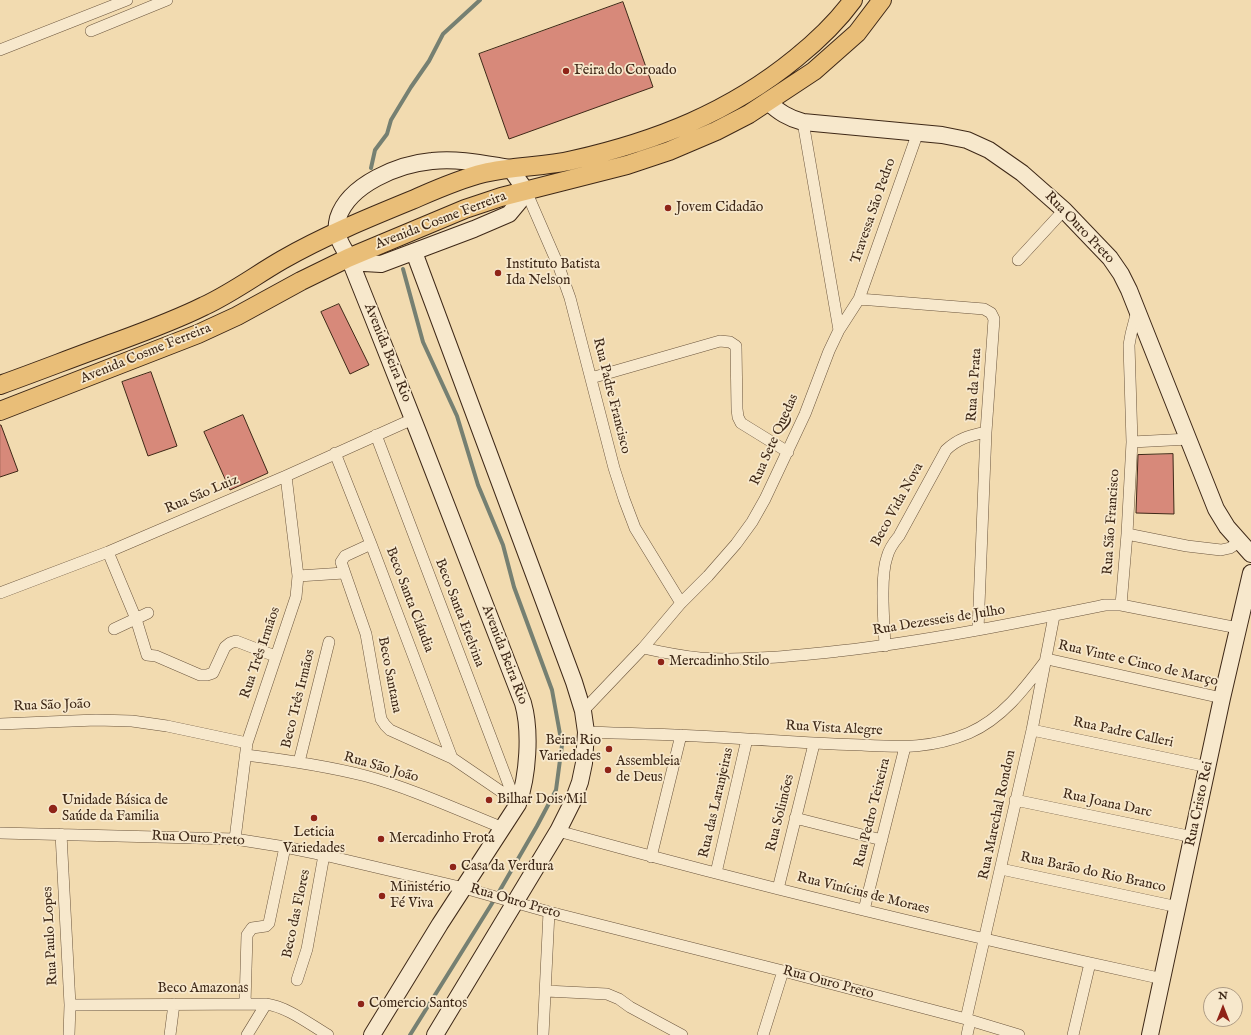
<!DOCTYPE html>
<meta charset="utf-8">
<style>
body{margin:0}
#map{position:relative;width:1251px;height:1035px;overflow:hidden;background:#f2dbb0;font-family:"IM FELL English",serif}
canvas{display:block}
.north{position:absolute;left:1203px;top:987px;width:40px;height:40px;box-sizing:border-box;background:#f7e8cc;border:1px solid #ad9b84;border-radius:50%;rotate:0deg;font-size:11px;font-weight:700;line-height:16px;text-align:center;color:#3e2817}
.north::after{content:'';display:block;margin:auto;width:14px;height:18px;background:#8f2418;clip-path:polygon(50% 0,100% 100%,50% 72%,0 100%)}
</style>
<div id="map">
<canvas width="1251" height="1035"></canvas>
<div class="north">N</div>
</div>
<script>
const context = document.querySelector('canvas').getContext('2d');
context.lineJoin = 'round';
function trace(path, color, width, dash) { context.strokeStyle = color; context.lineWidth = width; context.lineCap = dash ? 'butt' : 'round'; context.setLineDash(dash || []); context.stroke(path); }
function fillPath(path, color) { context.fillStyle = color; context.fill(path, 'evenodd'); }
function write(font, color, halo, rows, align = 'center') {
  context.font = font + ' "IM FELL English",serif'; context.lineWidth = 3.5; context.setLineDash([]); context.textBaseline = 'middle'; context.strokeStyle = halo; context.fillStyle = color; for (const [text, x, y, turn = 0] of rows) {
    context.save(); context.translate(x, y); context.rotate((+turn || 0) * Math.PI / 180); context.textAlign = isNaN(turn) ? turn : align; if (halo) context.strokeText(text, 0, 0); context.fillText(text, 0, 0); context.restore();
  }
}
trace(new Path2D(`
 M371 168 375 150 387 134 391 120 411 87 429 61 443 34 480 0
 M403 269 423 342 457 416 478 485 503 545 514 587 552 690 562 745 556 790 537 826 496 897 410 1035`), '#768072', 4);
const building = new Path2D(`
 M623 2 653 87 509 139 479 54Z
 M339 304 369 365 350 374 321 312Z
 M151 372 177 446 148 456 122 382Z
 M243 415 268 473 230 490 204 432Z
 M0 425H1L18 471 0 477Z
 M1173 454 1174 514 1136 513 1138 455Z`);
fillPath(building, '#d7897a');
trace(building, '#3e2817', 1);
const street = new Path2D(`
 M91 31 167 0
 M0 50 127 0
 M526 191 559 267 570 298 614 468 624 499 635 528 681 603
 M1018 260 1064 210
 M859 299 918 132
 M839 330 859 299 984 309 991 313 994 319 986 432 978 630
 M591 378 720 341 730 342 736 346 737 409 738 417 741 423 788 452
 M376 435 515 801
 M1132 442 1189 439
 M335 453 371 544 452 758
 M1127 534 1187 546 1221 550 1230 548 1239 542
 M371 544 345 556 341 562 366 634 381 719 385 725 390 730 452 758 515 801
 M108 552 136 619 147 655 156 656 200 675H207L213 673 225 647 230 643 236 641 275 656
 M298 576 344 573
 M0 593 108 552 286 476 413 419
 M1121 605 1127 534 1132 442 1129 345 1131 334 1137 311
 M114 629 148 613
 M885 646C884 623 880 577 887 557 889 549 894 542 899 536L946 450C959 438 969 436 986 432
 M643 648C661 652 681 656 700 658 746 661 792 656 839 651 928 641 1016 623 1105 605H1121L1238 628
 M583 711 643 648 681 603 708 576 736 544 752 522 765 499 805 414 829 351 839 330 803 122
 M0 724 96 720 132 721 167 726 247 743
 M1032 730 1208 767
 M586 732C640 734 693 735 747 739 785 741 823 744 862 745 901 747 931 749 969 733 1003 718 1025 688 1047 659L1222 698
 M246 755C286 760 327 766 366 776 413 789 458 810 503 828
 M299 762 329 642
 M1015 800 1193 837
 M795 818 882 840
 M558 831C758 886 960 935 1163 979
 M0 833 235 839 285 847 324 855 464 888 549 912 783 971 966 1019 1019 1035
 M61 834 70 1005 69 1035
 M235 839 247 743 296 597 298 576 286 476
 M651 857 681 735
 M1001 869 1178 907
 M716 873 747 739
 M778 889 814 744
 M864 910 905 747
 M297 980 307 949 324 855
 M546 991 607 994 619 999 630 1007 682 1035
 M245 1004 247 935 252 928 266 926 269 923 285 847
 M70 1005 266 1004C288 1007 309 1024 328 1035
 M966 1019 1032 730 1054 616
 M170 1035 174 1004
 M247 1035 266 1004
 M543 1035 549 912
 M763 1035 783 971
 M967 1035 970 1021
 M1073 1035 1090 963`);
const secondary = new Path2D(`
 M768 102C779 112 788 118 803 122L942 135 967 140 989 150 1022 173 1064 210 1110 258 1121 274 1129 290 1216 509 1227 527 1251 554
 M414 252 574 682 583 711 586 732 584 763 580 782 573 801 558 831 435 1035
 M348 258 364 263 381 264 474 229 509 214 519 202 526 191 510 168C485 164 458 158 432 161 399 164 349 184 338 218 337 222 336 228 337 232 338 241 345 250 349 258 357 278 365 298 373 318 424 446 474 575 523 703 531 731 528 776 518 804L440 924 372 1035
 M1150 1035 1222 698 1251 573`);
const primary = new Path2D(`
 M0 385C39 371 77 356 116 342 146 331 176 320 204 306 232 293 256 275 282 260 324 236 368 218 412 200 435 190 459 179 484 173 513 166 544 167 573 160 657 141 730 112 796 58 817 41 837 22 853 0
 M0 411 198 334 237 316 301 281 348 258 465 209 501 197 627 165 669 151 716 131 749 114 814 71 857 33 882 0`);
trace(street, '#6b553d', 12);
trace(secondary, '#3e2817', 18);
trace(primary, '#3e2817', 20);
trace(street, '#f7e8cc', 11);
trace(secondary, '#f7e8cc', 16);
trace(primary, '#e9be78', 18);
for (const [x, y, r, color] of [
 [566,71,4,"#8f2418"],
 [668,208,4,"#8f2418"],
 [498,273,4,"#8f2418"],
 [661,662,4,"#8f2418"],
 [609,749,4,"#8f2418"],
 [608,770,4,"#8f2418"],
 [489,800,4,"#8f2418"],
 [53,809,5,"#8f2418"],
 [314,818,4,"#8f2418"],
 [381,839,4,"#8f2418"],
 [453,867,4,"#8f2418"],
 [382,896,4,"#8f2418"],
 [361,1004,4,"#8f2418"]
]) { const dot = new Path2D(); dot.arc(x, y, r, 0, 2 * Math.PI); context.fillStyle = color; context.fill(dot); trace(dot, '#f7e8cc', 1.5); }
write('14px', '#3e2817', '#f7e8cc', [
 ["Feira do Coroado",574,71],
 ["Jovem Cidadão",676,208],
 ["Instituto Batista",506,265],
 ["Ida Nelson",506,281],
 ["Mercadinho Stilo",669,662],
 ["Beira Rio",601,741,"right"],
 ["Variedades",601,757,"right"],
 ["Assembleia",616,762],
 ["de Deus",616,778],
 ["Bilhar Dois Mil",497,800],
 ["Unidade Básica de",62,801],
 ["Saúde da Familia",62,817],
 ["Leticia",314,833,"center"],
 ["Variedades",314,849,"center"],
 ["Mercadinho Frota",389,839],
 ["Casa da Verdura",461,867],
 ["Ministério",390,888],
 ["Fé Viva",390,904],
 ["Comercio Santos",369,1004]
], 'left');
write('14px', '#3e2817', '#f7e8cc', [
 ["Travessa São Pedro",874,211,-71],
 ["Avenida Cosme Ferreira",441,221,-21],
 ["Rua Ouro Preto",1079,228,46],
 ["Avenida Beira Rio",387,353,68],
 ["Avenida Cosme Ferreira",146,354,-22],
 ["Rua da Prata",975,385,-86],
 ["Rua Padre Francisco",611,396,76],
 ["Rua Sete Quedas",775,440,-66],
 ["Rua São Luiz",202,495,-23],
 ["Beco Vida Nova",898,505,-61],
 ["Rua São Francisco",1112,522,-86],
 ["Beco Santa Cláudia",409,600,69],
 ["Beco Santa Etelvina",459,613,69],
 ["Rua Dezesseis de Julho",939,621,-9],
 ["Rua Três Irmãos",261,653,-71],
 ["Avenida Beira Rio",504,655,69],
 ["Rua Vinte e Cinco de Março",1138,664,13],
 ["Beco Santana",389,675,79],
 ["Beco Três Irmãos",299,699,-76],
 ["Rua São João",52,706,-2],
 ["Rua Vista Alegre",834,729,3],
 ["Rua Padre Calleri",1123,733,12],
 ["Rua São João",381,768,16],
 ["Rua das Laranjeiras",717,803,-77],
 ["Rua Joana Darc",1107,804,12],
 ["Rua Cristo Rei",1200,804,-78],
 ["Rua Solimões",781,813,-76],
 ["Rua Pedro Teixeira",873,813,-76],
 ["Rua Marechal Rondon",998,815,-78],
 ["Rua Ouro Preto",198,839,3],
 ["Rua Barão do Rio Branco",1093,873,12],
 ["Rua Vinícius de Moraes",863,894,14],
 ["Rua Ouro Preto",515,902,16],
 ["Beco das Flores",297,914,-78],
 ["Rua Paulo Lopes",51,936,-93],
 ["Rua Ouro Preto",828,983,15],
 ["Beco Amazonas",203,989]
]);
</script>
